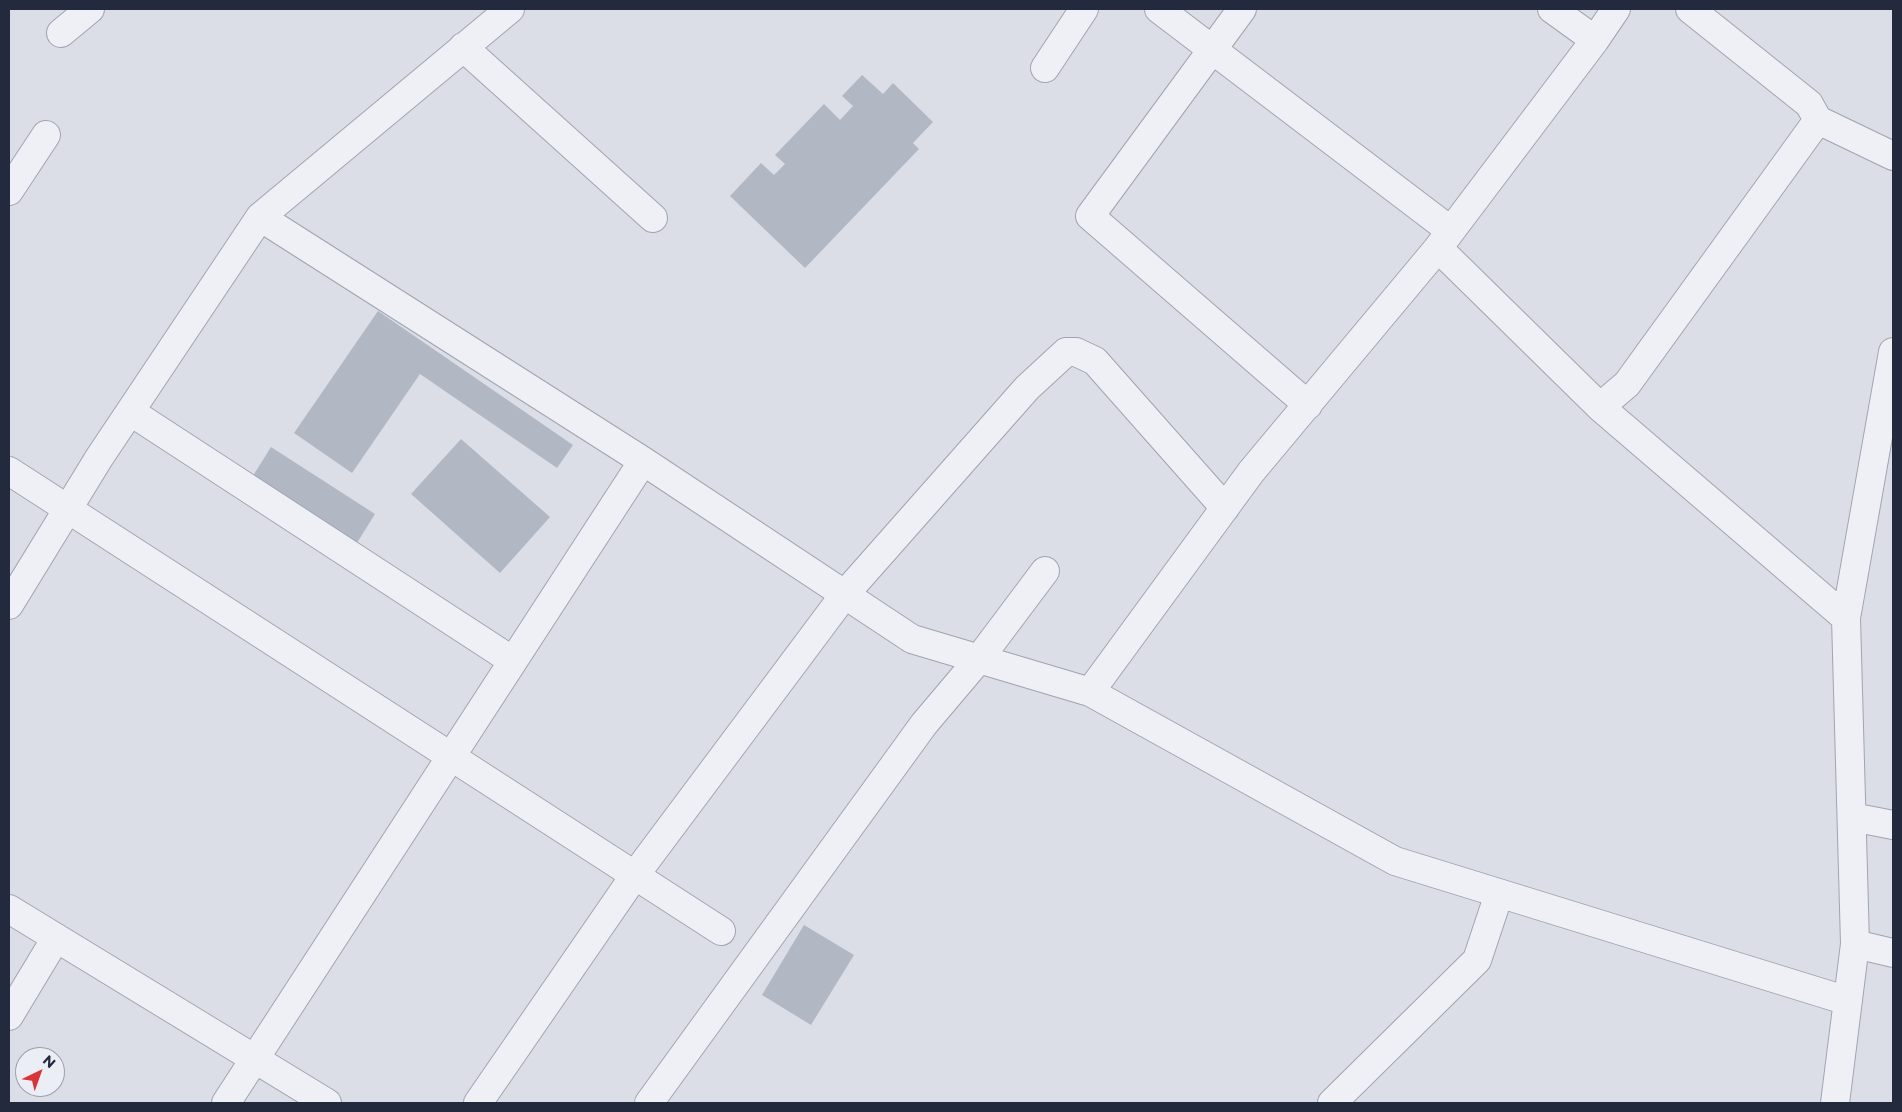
<!DOCTYPE html>
<style>
body{margin:0}
#map{position:relative;width:1902px;height:1112px;overflow:hidden;background:#dbdee7;font-family:Montserrat,sans-serif}
canvas{display:block}
.frame{position:absolute;inset:0;border:10px solid #242a3e;pointer-events:none}
.north{position:absolute;left:15px;top:1047px;width:50px;height:50px;box-sizing:border-box;background:#ebeef5;border:1px solid #9ba0ac;border-radius:50%;rotate:42deg;font-size:14px;font-weight:700;line-height:20px;text-align:center;color:#242a3e}
.north::after{content:'';display:block;margin:auto;width:18px;height:22px;background:#d83537;clip-path:polygon(50% 0,100% 100%,50% 72%,0 100%)}
</style>
<div id="map">
<canvas width="1902" height="1112"></canvas>
<div class="frame"></div>
<div class="north">N</div>
</div>
<script>
const context = document.querySelector('canvas').getContext('2d');
context.lineJoin = 'round';
function fillPath(path, color) { context.fillStyle = color; context.fill(path, 'evenodd'); }
function trace(path, color, width, dash) { context.strokeStyle = color; context.lineWidth = width; context.lineCap = dash ? 'butt' : 'round'; context.setLineDash(dash || []); context.stroke(path); }
fillPath(new Path2D(`
 M862 75 883 94 893 83 933 122 913 143 919 149 805 268 730 196 761 163 774 175 785 164 775 155 824 104 840 120 853 106 842 96Z
 M378 311 573 445 557 468 420 374 352 473 294 433Z
 M461 439 550 517 500 573 411 494Z
 M271 447 375 514 355 546 251 479Z
 M804 925 854 955 811 1025 762 995Z`), '#b2b7c4');
const street = new Path2D(`
 M1159 9 1451 231
 M1242 9 1090 216 1308 405
 M1552 9 1595 40 1616 9
 M1690 9 1809 104 1818 120 1893 156
 M61 33 90 9
 M463 47 653 218
 M1045 68 1084 9
 M9 191 46 135
 M260 217 643 461 912 639 1090 692 1395 861 1848 1001
 M1438 248 1600 407 1846 618
 M1600 407 1627 384 1818 120
 M131 412 513 661
 M9 471 721 931
 M9 605 99 458 260 217 510 9
 M1090 692 1251 472 1438 248 1595 40
 M1852 817 1893 825
 M9 909 327 1103
 M1855 944 1893 953
 M9 1016 56 938
 M226 1103 643 461
 M478 1103 635 875 845 594 1027 388 1066 352H1076L1095 361 1225 508
 M649 1103 924 724 979 659 1045 571
 M1332 1103 1477 960 1499 894
 M1835 1103 1855 944 1846 618 1893 352`);
trace(street, '#a0a4b1', 30);
trace(street, '#eef0f5', 28);
</script>
